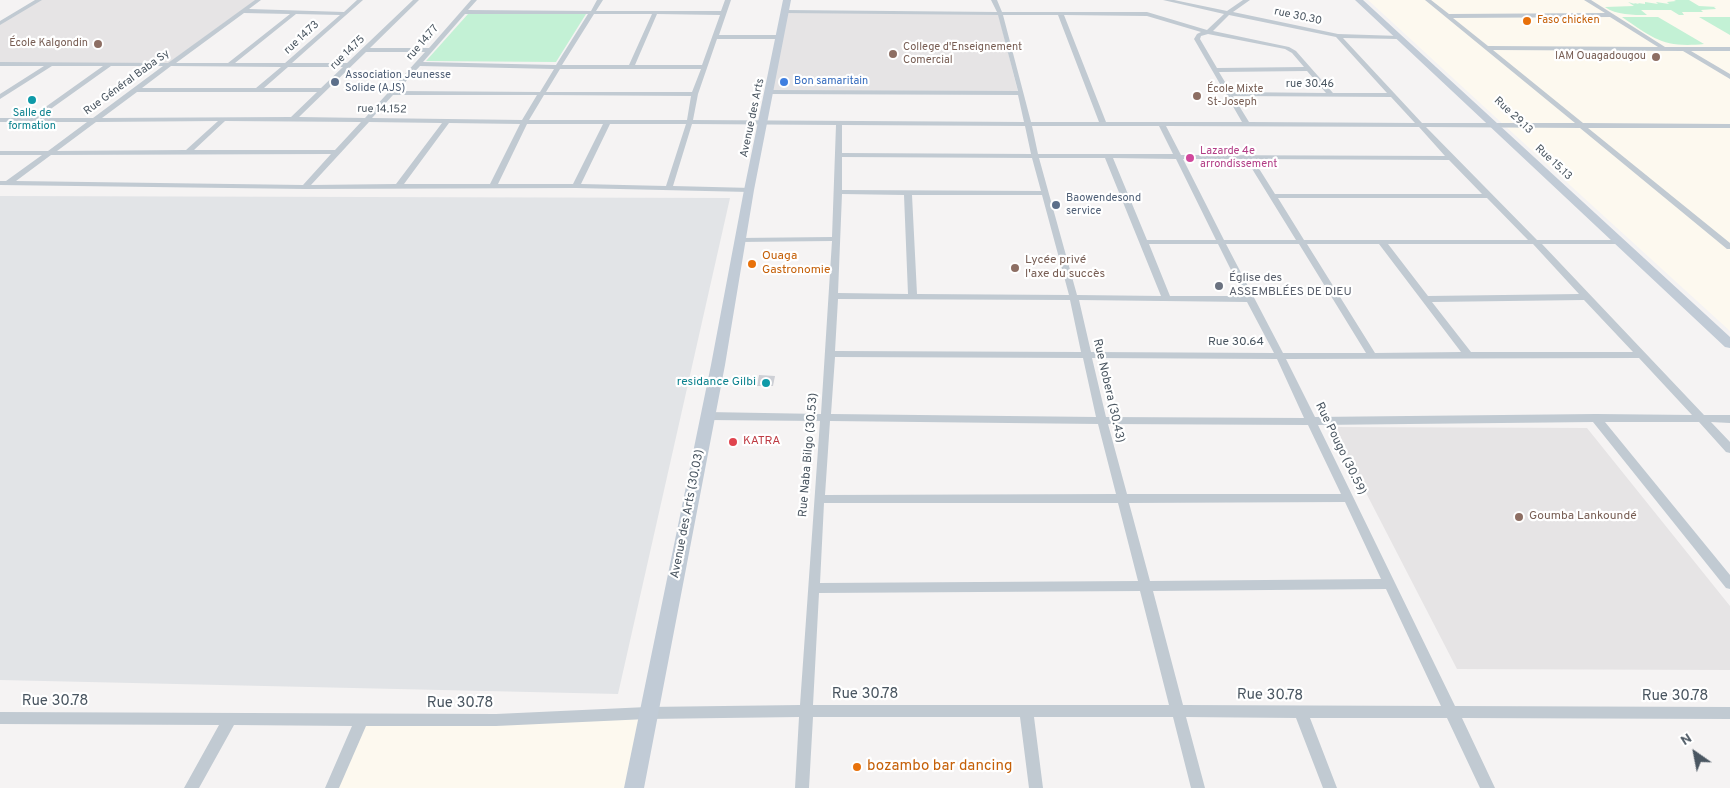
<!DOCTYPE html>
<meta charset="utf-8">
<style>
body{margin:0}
#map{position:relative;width:1730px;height:788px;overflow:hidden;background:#f5f3f3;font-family:Overpass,sans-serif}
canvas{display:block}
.north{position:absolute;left:1670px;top:728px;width:50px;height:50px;-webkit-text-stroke:4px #fff;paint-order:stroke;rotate:327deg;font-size:14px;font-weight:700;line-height:20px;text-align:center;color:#4a5661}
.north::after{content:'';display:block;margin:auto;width:18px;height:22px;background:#4a5661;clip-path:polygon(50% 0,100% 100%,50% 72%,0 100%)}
</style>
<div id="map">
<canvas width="1730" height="788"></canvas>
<div class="north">N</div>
</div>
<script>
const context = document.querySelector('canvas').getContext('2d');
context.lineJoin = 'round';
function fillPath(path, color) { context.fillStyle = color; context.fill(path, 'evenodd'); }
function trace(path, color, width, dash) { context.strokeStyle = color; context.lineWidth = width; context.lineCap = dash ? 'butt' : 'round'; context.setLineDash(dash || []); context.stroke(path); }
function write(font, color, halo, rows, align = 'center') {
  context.font = font + ' Overpass,sans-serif'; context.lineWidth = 4.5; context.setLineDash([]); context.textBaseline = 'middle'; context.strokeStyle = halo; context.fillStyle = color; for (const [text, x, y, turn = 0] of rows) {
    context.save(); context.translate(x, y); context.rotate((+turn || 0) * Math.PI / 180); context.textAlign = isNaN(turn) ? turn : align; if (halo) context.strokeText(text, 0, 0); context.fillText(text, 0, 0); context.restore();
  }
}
fillPath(new Path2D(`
 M1368 0H1730V331L1504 125Z
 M647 713 634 788H332L362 720Z`), '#fdf9ef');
fillPath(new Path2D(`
 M40 0H256L166 65 0 64V24Z
 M786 11 998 13 1018 92H769Z
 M1332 427 1587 428 1730 606V670L1457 669Z`), '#e6e4e5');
fillPath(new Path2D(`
 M0 196 730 198 618 694 0 680Z`), '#e2e4e7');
fillPath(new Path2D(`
 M1674 0H1689L1699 6 1717 7H1714L1716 9 1701 10 1703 12H1682L1684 15H1679L1671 10H1641L1647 15C1633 15 1616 15 1605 7L1634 6 1628 2 1635 4 1634 3 1639 4 1638 3 1645 4V2L1658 4 1656 2 1669 4 1667 2 1676 1Z
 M468 14H586L556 62 426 61Z
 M1622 17H1658L1704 44C1664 48 1654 39 1622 17Z
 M1699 17H1730V35Z`), '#c3f1d5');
fillPath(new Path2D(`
 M759 375 775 376 773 386H757Z`), '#cdcfd5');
fillPath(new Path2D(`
 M35 0H42L0 25V21Z
 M255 0H261L249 9 344 12 357 0H363L292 63H347L413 0H419L370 48H429L471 0H477L468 10 591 11 597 0H603L596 11H721L725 0H731L719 35H780L783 37 780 39H717L698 94 693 120 1024 122 1018 95 769 94 766 92 769 90 1018 91 998 15 783 13V11L785 10 997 12 991 0H997L1002 12H1147L1207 30 1224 14 1163 0H1174L1227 11 1243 0H1250L1233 12 1338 34 1400 36 1401 37 1398 39 1343 38 1422 123H1575L1425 0H1431L1449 14 1605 13 1584 0H1591L1665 47H1730V51H1691L1730 74V79L1683 51 1493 50 1583 123 1730 124V128H1588L1730 243V249H1727L1580 128 1426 127 1537 240H1620L1624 242 1620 244H1542L1704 415H1730V423L1711 422 1730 442V453L1726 452 1699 422H1605L1730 575V589L1726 588 1593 422 1318 425 1455 706 1730 707V719L1462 718 1495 788H1480L1447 718H1310L1337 788H1323L1296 718 1186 717 1205 788H1191L1173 717H1034L1043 788H1029L1020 717H813L809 788H795L799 717 647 719 496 726H366L339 788H325L352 726 234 725 199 788H184L219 725 0 724V712L496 714 647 707 800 705 820 421 707 420 702 416 707 412 821 414 832 241 739 242 735 240 739 238 832 237 836 125 692 124 673 186 752 188 753 190 749 192 576 188 305 189 0 185V181H6L42 155H0V151H48L87 122H0V118H30L103 66H52L0 99V94L44 66H0V62L168 63ZM244 13 290 14 228 63H176ZM296 14 340 15 285 63H235ZM465 14H588L556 65 423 62ZM594 14H652L629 65H562ZM657 14 720 15 702 65H635ZM1003 15H1058L1099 122H1031ZM1064 15 1147 16 1201 32 1197 34 1194 39 1242 122H1106ZM1229 15 1336 37 1387 93H1333L1296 51 1289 47 1213 31ZM1610 17 1658 47 1488 46 1453 18ZM1208 34 1285 49 1292 53 1304 67 1217 68 1200 39 1201 36ZM366 52H425L365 118 299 117ZM111 66H163L93 118H38ZM171 66 281 67 256 88H142ZM420 66 554 69 540 92 397 91ZM288 67H343L321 88H264ZM560 69H701L692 92H546ZM1307 71 1326 93 1231 92 1219 72ZM137 92H317L291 117 102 118ZM393 95H537L522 120 372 118ZM544 95 691 96 687 120H529ZM1233 96 1391 97 1415 123 1249 122ZM218 121 186 150 57 151 96 122ZM225 121 361 122 335 150H194ZM369 122 442 123 396 184 311 185ZM449 123 520 124 490 184H404ZM527 124H603L573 184H498ZM610 124H686L666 186 581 184ZM842 125 1025 126 1031 154 842 153ZM1032 126H1159L1173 154H1038ZM1166 126 1419 127 1445 156 1181 155ZM331 154 303 185 16 181 51 155ZM842 157 1032 158 1041 191 842 190ZM1039 158H1105L1161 296 1077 295ZM1113 158 1176 159 1216 240H1147ZM1183 159H1246L1296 240H1224ZM1253 159 1449 160 1482 194H1275ZM842 194 904 195 908 294 838 293ZM912 195H1042L1069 295 917 294ZM1278 198H1487L1528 240H1304ZM1149 244H1218L1244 296H1170ZM1226 244H1299L1366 353H1283ZM1307 244H1379L1461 352 1375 353ZM1388 244H1533L1579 294 1428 296ZM838 299 1070 300 1081 352 835 351ZM1079 300 1247 302 1274 353 1091 352ZM1584 300 1633 352H1471L1432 302ZM835 357 1083 358 1096 417 831 414ZM1092 358 1277 359 1304 418 1106 417ZM1639 358 1692 415 1596 414 1315 417 1286 359ZM830 421 1098 424 1116 494 825 495ZM1108 424 1308 425 1341 494H1127ZM1345 502 1381 579 1150 581 1129 503ZM824 503H1118L1138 581 820 583ZM1386 589 1441 706 1183 705 1153 591ZM1140 591 1169 705H813L819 593Z`), '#c1cad2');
fillPath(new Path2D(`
 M783 0H791L754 190 725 365 644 788H624L711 365 744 190Z
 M1355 0H1363L1730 337V348L1725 347Z`), '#c1cbd6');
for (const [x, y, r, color] of [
 [1527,21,5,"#e8710a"],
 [98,44,5,"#8d6e63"],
 [893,54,5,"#8d6e63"],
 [1656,57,5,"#8d6e63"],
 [335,82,5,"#5c6f8a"],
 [784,82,5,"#3f7fe0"],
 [1197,96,5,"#8d6e63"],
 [32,100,5,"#0f9aa8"],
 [1190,158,5,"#d1479c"],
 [1056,205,5,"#5c6f8a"],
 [752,264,5,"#e8710a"],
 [1015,268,5,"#8d6e63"],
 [1219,286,5,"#6b7280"],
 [766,383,5,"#0f9aa8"],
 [733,442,5,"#e0444e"],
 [1519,517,5,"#8d6e63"],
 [857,767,5,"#e8710a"]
]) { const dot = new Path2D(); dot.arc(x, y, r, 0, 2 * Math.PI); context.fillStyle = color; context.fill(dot); trace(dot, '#fff', 2); }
write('11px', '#4a5661', '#fff', [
 ["rue 30.30",1298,17,12],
 ["rue 14.73",302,38,-43],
 ["rue 14.77",423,43,-49],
 ["rue 14.75",348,53,-44],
 ["Rue Général Baba Sy",127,83,-36],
 ["rue 30.46",1310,85],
 ["rue 14.152",382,110,1],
 ["Rue 29.13",1513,116,43],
 ["Avenue des Arts",753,118,-78],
 ["Rue 15.13",1553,163,43]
]);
write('11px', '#c56008', '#fff', [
 ["Faso chicken",1537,21]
], 'left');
write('11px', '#785e54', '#fff', [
 ["École Kalgondin",88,44],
 ["College d'Enseignement",903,48,"left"],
 ["Comercial",903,61,"left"],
 ["IAM Ouagadougou",1646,57],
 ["École Mixte",1207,90,"left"],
 ["St-Joseph",1207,103,"left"]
], 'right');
write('11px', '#4e5e75', '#fff', [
 ["Association Jeunesse",345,76],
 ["Solide (AJS)",345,89],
 ["Baowendesond",1066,199],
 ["service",1066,212]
], 'left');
write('11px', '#366cbe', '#fff', [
 ["Bon samaritain",794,82]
], 'left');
write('11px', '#0d838f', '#fff', [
 ["Salle de",32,114],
 ["formation",32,127]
]);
write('11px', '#b23c85', '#fff', [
 ["Lazarde 4e",1200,152],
 ["arrondissement",1200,165]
], 'left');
write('12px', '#c56008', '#fff', [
 ["Ouaga",762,257],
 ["Gastronomie",762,271]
], 'left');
write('12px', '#785e54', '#fff', [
 ["Lycée privé",1025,261],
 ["l'axe du succès",1025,275],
 ["Goumba Lankoundé",1529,517]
], 'left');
write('12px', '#5b616d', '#fff', [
 ["Église des",1229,279],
 ["ASSEMBLÉES DE DIEU",1229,293]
], 'left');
write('12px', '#4a5661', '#fff', [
 ["Rue 30.64",1236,343],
 ["Rue Nobera (30.43)",1108,391,77],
 ["Rue Pougo (30.59)",1340,449,64],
 ["Rue Naba Bilgo (30.53)",809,455,-85],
 ["Avenue des Arts (30.03)",688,514,-79]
]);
write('12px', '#0d838f', '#fff', [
 ["residance Gilbi",756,383]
], 'right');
write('12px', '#be3a42', '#fff', [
 ["KATRA",743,442]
], 'left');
write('15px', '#4a5661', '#fff', [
 ["Rue 30.78",865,695],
 ["Rue 30.78",1270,696,1],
 ["Rue 30.78",1675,697],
 ["Rue 30.78",55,702],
 ["Rue 30.78",460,704]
]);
write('15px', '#c56008', '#fff', [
 ["bozambo bar dancing",867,767]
], 'left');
</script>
